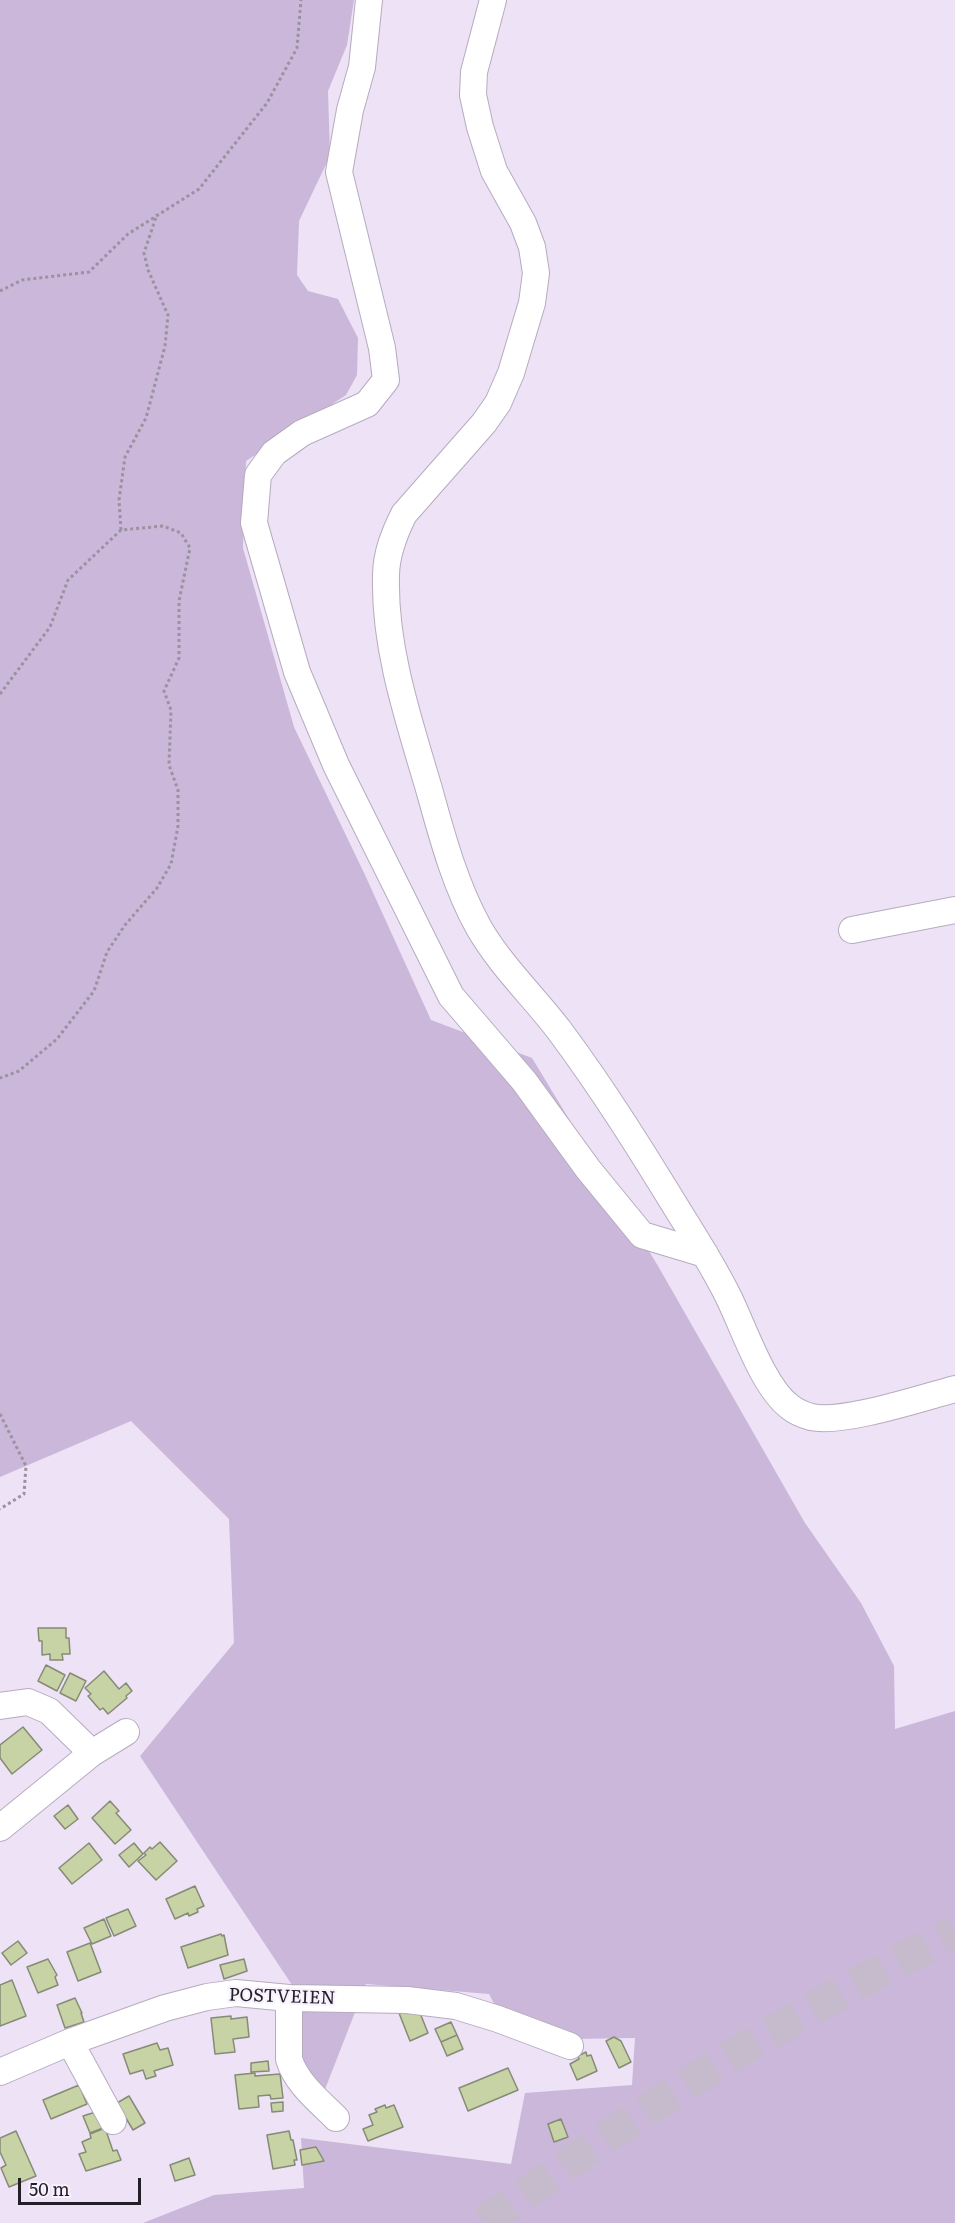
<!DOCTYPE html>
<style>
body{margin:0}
#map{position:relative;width:955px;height:2223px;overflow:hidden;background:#ede2f6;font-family:Literata,serif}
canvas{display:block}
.scale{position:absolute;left:18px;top:2178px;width:123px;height:27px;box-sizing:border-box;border:3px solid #231f27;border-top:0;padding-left:8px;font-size:18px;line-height:21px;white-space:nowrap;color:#231f27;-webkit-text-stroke:4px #f8f1fe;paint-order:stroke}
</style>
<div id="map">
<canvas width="955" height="2223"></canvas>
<div class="scale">50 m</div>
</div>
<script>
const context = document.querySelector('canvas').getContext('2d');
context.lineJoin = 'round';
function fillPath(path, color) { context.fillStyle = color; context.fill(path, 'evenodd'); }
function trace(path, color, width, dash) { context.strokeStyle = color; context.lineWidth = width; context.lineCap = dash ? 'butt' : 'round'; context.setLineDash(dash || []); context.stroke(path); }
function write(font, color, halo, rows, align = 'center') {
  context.font = font + ' Literata,serif'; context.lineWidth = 4.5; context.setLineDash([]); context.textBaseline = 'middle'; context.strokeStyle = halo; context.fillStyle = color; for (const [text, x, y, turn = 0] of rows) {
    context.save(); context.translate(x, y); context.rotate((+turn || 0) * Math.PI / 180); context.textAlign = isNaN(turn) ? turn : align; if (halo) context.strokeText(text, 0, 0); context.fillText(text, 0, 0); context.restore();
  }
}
fillPath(new Path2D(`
 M0 0H354L347 45 328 91 330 156 299 221 297 275 308 291 338 299 358 338 357 375 346 395 246 461 243 548 294 727 365 875 431 1020 532 1058 658 1266 805 1523 861 1603 894 1666 895 1729 955 1711V2223H143L214 2195 304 2188 301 2138 511 2164 525 2093 632 2085 635 2038 572 2039 501 2017 489 1994 366 1984 322 2097 300 2092 294 1988 140 1756 234 1643 229 1519 131 1421 0 1477Z`), '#cab7d9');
const building = new Path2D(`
 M38 1628H66V1638H69L70 1654H62L63 1660H50V1654L42 1655V1641H39Z
 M46 1665 65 1675 57 1691 38 1681Z
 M104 1671 119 1689 126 1683 132 1691 126 1696 127 1698 108 1714 103 1708 100 1710 88 1696 91 1694 85 1688Z
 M70 1673 86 1681 76 1701 60 1693Z
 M23 1727 42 1750 12 1774 0 1758V1745Z
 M110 1801 119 1811 116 1813 131 1830 115 1844 92 1818Z
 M68 1805 78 1819 65 1829 54 1816Z
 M160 1842 177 1861 156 1880 138 1861 146 1855 144 1853 150 1847 152 1849Z
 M89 1843 102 1860 72 1884 59 1868Z
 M134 1843 143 1854 129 1867 119 1855Z
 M195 1886 204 1906 197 1909 198 1912 189 1916 188 1913 175 1919 166 1899Z
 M128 1909 136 1926 114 1936 106 1918Z
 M104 1919 111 1936 92 1944 84 1928Z
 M221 1934 222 1936 224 1935 228 1955 188 1968 181 1947Z
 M18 1941 27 1953 11 1965 2 1953Z
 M90 1943 101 1972 78 1981 67 1952Z
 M48 1959 57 1975 55 1977 58 1985 38 1993 27 1967Z
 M244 1959 247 1971 224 1979 220 1965Z
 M12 1980 26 2016 0 2026V1985Z
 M75 1998 82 2013H81L84 2022 65 2028 57 2005Z
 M412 2008 420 2013 428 2033 410 2041 399 2013Z
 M231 2016V2019L247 2017 249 2037 233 2039 235 2052 215 2054 211 2018Z
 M451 2022 457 2035 441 2042 435 2029Z
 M457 2035 463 2049 447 2056 441 2042Z
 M614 2037 621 2041 631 2062 619 2068 606 2041Z
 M157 2043 160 2050 168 2048 173 2065 154 2071 156 2076 146 2079 143 2070 130 2074 123 2054Z
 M586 2052 587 2056 591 2055 597 2071 577 2080 570 2064 579 2059 578 2056Z
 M268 2061 269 2071 251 2072V2063Z
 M508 2068 518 2090 468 2111 459 2088Z
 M255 2073V2076L280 2074 283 2098 271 2099 270 2095 258 2096 259 2107 239 2109 235 2075Z
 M79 2085 87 2104 51 2119 43 2100Z
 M129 2096 145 2123 133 2130 117 2103Z
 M283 2102V2111L272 2112 271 2103Z
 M385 2105 386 2108 394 2105 403 2127 368 2141 363 2129 373 2125 369 2115 377 2112 375 2109Z
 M102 2110 108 2126 90 2133 83 2116Z
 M561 2119 568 2137 554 2142 548 2124Z
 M105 2128 113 2151 117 2150 121 2160 86 2171 79 2154 86 2152 82 2142 91 2138 90 2134Z
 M16 2131 36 2176 9 2187 1 2168 6 2165 0 2152V2138Z
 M289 2131 291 2140H293L297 2160H294L295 2165 273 2169 267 2135Z
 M316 2147 324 2161 302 2165 300 2150Z
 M189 2158 195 2175 175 2181 170 2165Z`);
fillPath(building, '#c7d2a5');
trace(building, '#868b77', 1.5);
trace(new Path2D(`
 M484 2223C633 2115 789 2014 955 1933`), '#c5bbcd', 33, [33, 16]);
const minor = new Path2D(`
 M369 0 362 67 350 110 339 172 382 348 386 380 367 404 302 433 274 453 258 475 254 523 297 672 336 765 451 996 524 1081 588 1169 642 1235 705 1254
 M493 0 474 72 473 95 480 127 494 171 523 223 532 247 536 273 532 303 511 373 498 403 484 423 404 514C394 534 386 554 386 576 384 648 409 721 429 789 442 836 455 885 479 928 501 966 533 996 559 1030 603 1089 641 1150 679 1212 696 1239 713 1266 727 1294 743 1325 762 1386 790 1407 795 1411 804 1415 811 1417 843 1424 921 1398 955 1389
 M852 930 955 910
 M0 1706 28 1702 49 1711 92 1753
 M0 1828 92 1753 126 1732
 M289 1998V2059C296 2083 319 2101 336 2118
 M70 2042 113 2121
 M0 2072 70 2042 165 2008 207 1997 236 1993 289 1998 407 2000 456 2006 498 2019 570 2046`);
trace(minor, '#b6abbf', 28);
trace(new Path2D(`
 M0 291 22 280 89 272 128 234 199 189 267 103 297 48 301 0
 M121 530 119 500 125 457 146 418 165 346 168 315 148 270 144 253 157 214
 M0 694 50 627 68 580 121 530 163 526 181 533 190 548 179 601V658L164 691 171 710 169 765 178 790V826L171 864 157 888 125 925 107 952 94 991 57 1039 19 1071 0 1078
 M0 1414 26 1466 24 1494 0 1509`), '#9a92a1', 3, [3, 3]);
trace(minor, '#fff', 26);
write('18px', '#231f27', '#f8f1fe', [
 ["POSTVEIEN",282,1997,2]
]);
</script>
